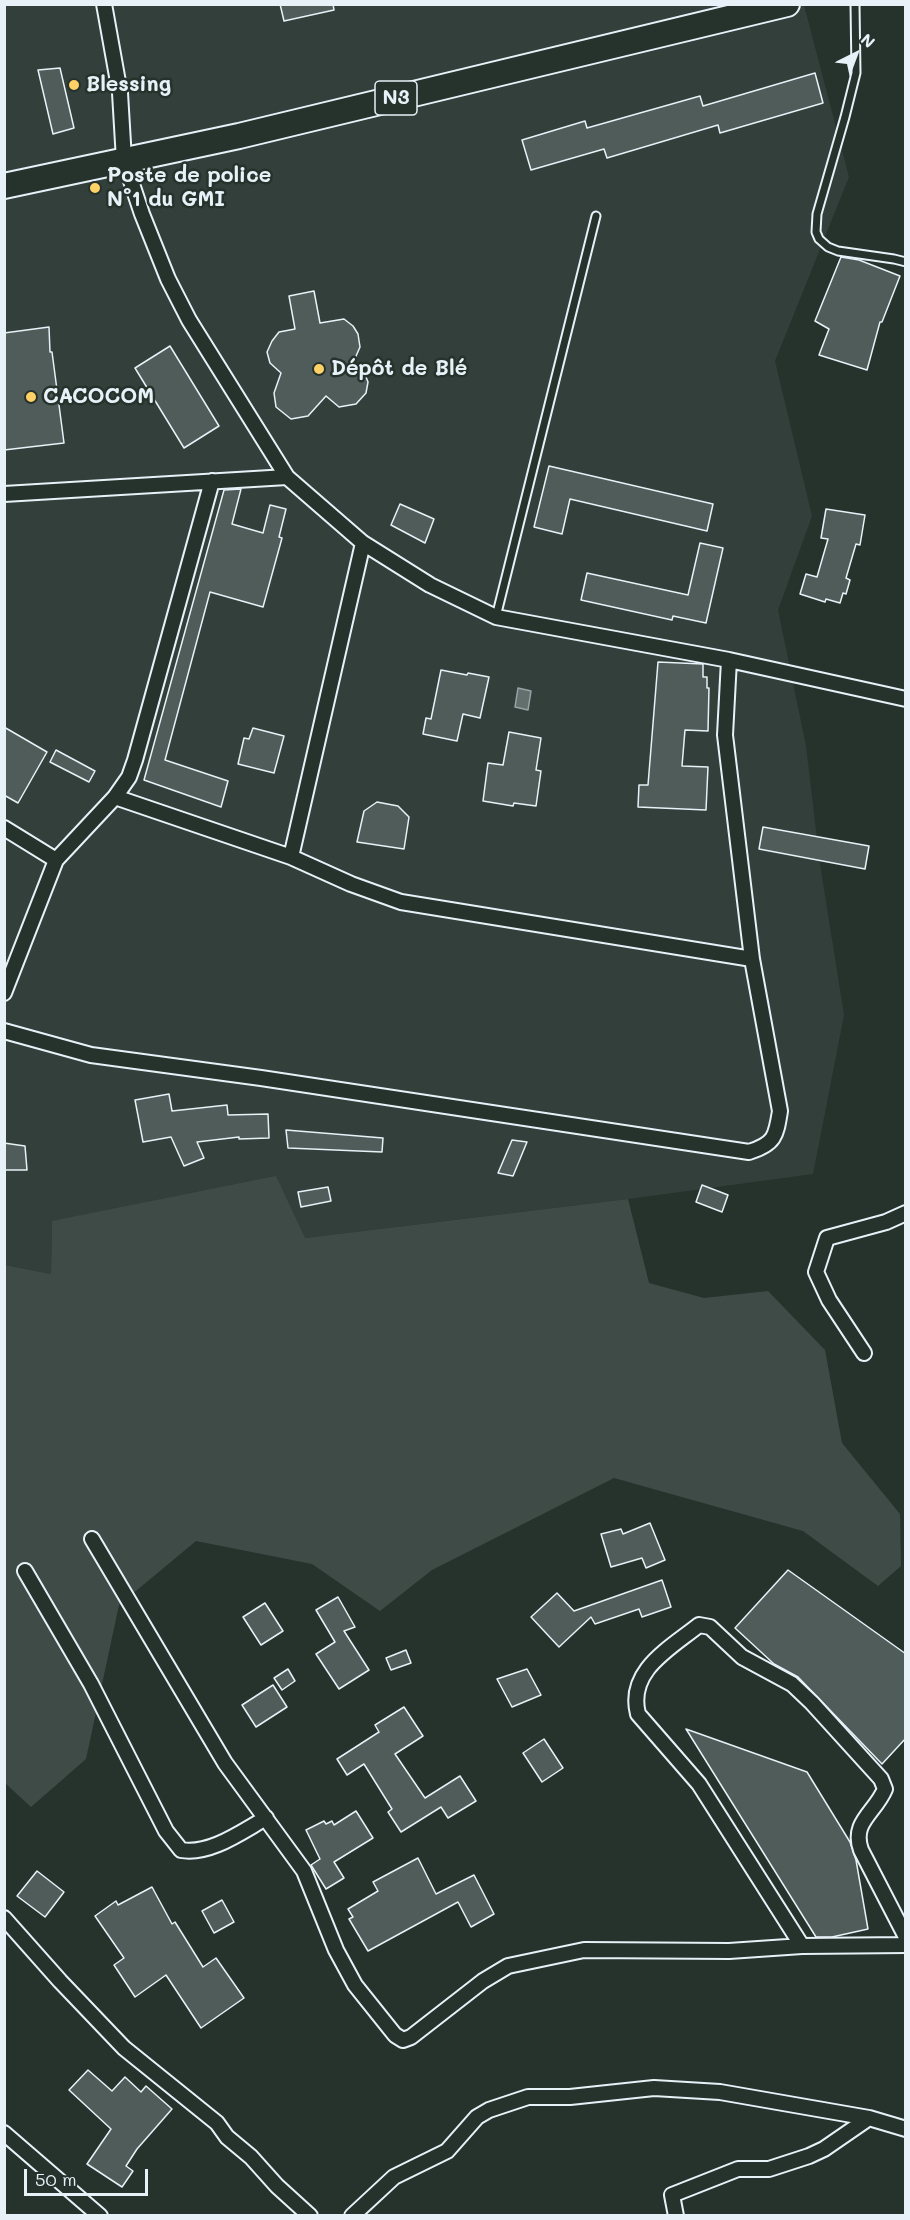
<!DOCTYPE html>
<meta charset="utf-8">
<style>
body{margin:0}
#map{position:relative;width:910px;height:2220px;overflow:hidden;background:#26332d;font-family:Mali,sans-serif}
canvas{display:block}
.frame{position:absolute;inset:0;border:6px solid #e8f1f8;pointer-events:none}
.north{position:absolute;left:826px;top:24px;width:60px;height:60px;-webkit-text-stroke:4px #26332d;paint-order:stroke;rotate:42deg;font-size:16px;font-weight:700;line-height:24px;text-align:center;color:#e8f1f8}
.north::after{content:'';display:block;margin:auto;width:21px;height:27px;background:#e8f1f8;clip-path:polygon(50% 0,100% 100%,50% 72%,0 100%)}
.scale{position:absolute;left:24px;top:2169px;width:124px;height:27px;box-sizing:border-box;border:3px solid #e8f1f8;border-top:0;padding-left:8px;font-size:18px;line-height:21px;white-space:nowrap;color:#e8f1f8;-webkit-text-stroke:4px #26332d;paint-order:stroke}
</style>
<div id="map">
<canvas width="910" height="2220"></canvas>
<div class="frame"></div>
<div class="north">N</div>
<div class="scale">50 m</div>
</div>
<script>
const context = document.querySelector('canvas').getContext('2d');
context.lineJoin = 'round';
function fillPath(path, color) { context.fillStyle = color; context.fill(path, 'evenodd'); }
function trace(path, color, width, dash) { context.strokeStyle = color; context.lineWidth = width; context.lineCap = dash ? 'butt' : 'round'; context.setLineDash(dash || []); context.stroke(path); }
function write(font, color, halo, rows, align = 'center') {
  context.font = font + ' Mali,sans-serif'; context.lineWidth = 5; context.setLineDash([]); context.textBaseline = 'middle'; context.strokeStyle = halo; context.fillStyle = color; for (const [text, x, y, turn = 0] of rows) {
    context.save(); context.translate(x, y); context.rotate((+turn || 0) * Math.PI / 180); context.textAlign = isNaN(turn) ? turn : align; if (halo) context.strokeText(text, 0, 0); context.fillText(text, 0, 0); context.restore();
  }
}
fillPath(new Path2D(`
 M4 5H804L849 177 775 361 812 516 778 610 806 746 820 864 844 1015 813 1174 628 1199 305 1238 52 1221 51 1274 5 1265Z`), '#333f3a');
fillPath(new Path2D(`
 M276 1176 305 1238 628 1199 649 1283 704 1298 768 1291 825 1350 842 1443 900 1514 901 1566 878 1586 803 1531 614 1478 432 1570 380 1611 312 1564 196 1541 119 1605 86 1759 31 1807 5 1783V1265L51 1274 52 1221Z`), '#3e4b47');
const water = new Path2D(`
 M518 688 531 691 528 710 515 707Z`);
fillPath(water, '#636f6d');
trace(water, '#98a3a5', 1.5);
const building = new Path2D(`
 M280 4H333L334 10 284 21Z
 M60 68 74 128 53 134 38 70Z
 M815 73 823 103 720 133 718 125 607 158 604 149 531 170 522 140 585 121 587 128 700 96 703 106Z
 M841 257 859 260 900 276 882 322H880L867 370 819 355 829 329 815 321Z
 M314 291 320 323 344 319 353 326 358 334 360 347 353 363 364 372 368 382 366 393 356 404 339 407 326 396 308 416 291 419 276 407 274 393 281 373 270 363 267 352 272 341 279 332 295 329 289 296Z
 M49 327 50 352H52L64 443 4 450V333Z
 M170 346 219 426 184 448 135 368Z
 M549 466 713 504 707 531 570 499 562 534 534 527Z
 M241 489 232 524 263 533 270 505 286 509 279 537 282 538 263 607 210 592 165 760 228 781 221 807 144 780 224 490Z
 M400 504 434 519 425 543 391 525Z
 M826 509 865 515 860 545 856 544 846 578 850 580 846 594 843 593 840 603 826 599 825 602 800 594 806 574 817 577 828 539 821 538Z
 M700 543 723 548 706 623 673 616 672 620 581 600 587 573 688 595Z
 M658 662 703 664V677H707V688H709L708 731 685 730 682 766 708 767 706 810 638 807 639 785H648Z
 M441 670 467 675 468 673 489 677 480 718 463 714 457 741 423 734 426 718 431 719Z
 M4 727 47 752 18 803 4 795Z
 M253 728 284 736 274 773 238 764 244 738 249 739Z
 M509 732 541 738 536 770 541 771 536 806 514 803 513 806 483 801 488 763 503 765Z
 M56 750 95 771 89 782 50 762Z
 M377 802 398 806 409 817 404 849 357 842 364 811Z
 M763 827 869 846 865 869 759 849Z
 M169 1094 172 1111 227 1105 228 1115 268 1114 269 1138 239 1139V1137L197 1142 204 1158 184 1166 171 1137 143 1142 135 1100Z
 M286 1130 383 1138 382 1152 288 1148Z
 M512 1140 527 1142 513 1176 498 1173Z
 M4 1143 25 1146 27 1170H4Z
 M702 1185 728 1195 722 1212 696 1202Z
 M328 1187 331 1201 301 1207 298 1192Z
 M650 1523 665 1560 646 1568 642 1558 611 1567 601 1534 621 1529 623 1534Z
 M788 1570 906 1654V1738L882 1764 798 1677 774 1664 735 1628Z
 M662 1580 671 1607 642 1617 639 1609 595 1624 591 1617 559 1647 531 1617 557 1593 574 1611Z
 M338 1597 355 1627 344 1631 369 1670 339 1689 316 1654 335 1642 316 1610Z
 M265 1603 283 1631 261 1645 243 1617Z
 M406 1650 411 1663 391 1670 386 1658Z
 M288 1669 295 1681 282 1690 274 1678Z
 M527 1669 541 1695 512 1707 497 1679Z
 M273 1685 287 1707 256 1727 242 1705Z
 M404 1707 423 1736 395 1754 425 1798 460 1776 476 1801 448 1818 441 1807 401 1832 388 1812 392 1809 364 1764 347 1775 337 1759 379 1732 375 1725Z
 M686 1729 807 1772 850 1842 856 1860 868 1929 832 1937H816Z
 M544 1739 563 1768 542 1782 523 1753Z
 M356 1811 373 1838 334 1862 344 1878 326 1889 311 1865 320 1859 306 1830 324 1821 326 1824 332 1821 334 1825Z
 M418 1858 436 1894 474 1875 494 1914 471 1927 458 1902 368 1951 349 1919 353 1917 348 1909 378 1891 373 1882Z
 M37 1871 64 1892 45 1917 17 1896Z
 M152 1887 172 1924 175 1922 203 1967 216 1958 244 1998 201 2028 166 1975 135 1997 114 1965 124 1958 95 1916 116 1901 118 1905Z
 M222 1900 234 1922 214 1933 202 1911Z
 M88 2070 112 2091 125 2077 141 2092 146 2086 172 2109 137 2149 126 2166 133 2171 122 2187 87 2164 111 2129 69 2090Z`);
fillPath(building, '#505c59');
trace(building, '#e8f1f8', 1.5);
const service = new Path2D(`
 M855 4 856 73 845 117 817 214 816 232 819 239 828 247 838 251 894 259 906 262
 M496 617 596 216`);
const minor = new Path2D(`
 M104 4 120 93 124 160 142 214 168 279 189 320 287 477 363 543 430 585 496 617 729 660 906 699
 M4 494 287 477
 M115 797 129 777 135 760 212 481
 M4 828 56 860 4 993
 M291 857 363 543
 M56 860 115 797 291 857 351 884 401 902 752 959
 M4 1031 91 1055 261 1078 749 1152C775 1144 776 1136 780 1111L752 959 725 735 729 660
 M864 1353 829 1300 816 1272 827 1238 886 1222 906 1213
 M92 1539 225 1763 304 1871 336 1950 355 1985 395 2035 403 2040 411 2037 483 1981 508 1966 584 1950 729 1951 802 1946 906 1945
 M25 1571 91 1684 166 1831 181 1850C210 1855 241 1832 266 1818
 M4 1918 60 1981 124 2048 217 2123 227 2137 251 2157 277 2186 310 2216
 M802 1946 699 1784 638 1714C627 1671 669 1649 699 1625L710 1627 742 1657 792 1684 812 1703 881 1779 885 1789C875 1813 851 1822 861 1850L906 1937
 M4 2133 100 2216
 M352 2216 394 2177 447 2151 477 2117 489 2110 528 2097H570L654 2088 720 2092 869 2118 906 2129
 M676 2216 672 2195 738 2169H769L809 2156 824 2149 869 2118`);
const trunk = new Path2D(`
 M4 186 239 136 787 4`);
trace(service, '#e8f1f8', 11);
trace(minor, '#e8f1f8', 18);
trace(trunk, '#e8f1f8', 28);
trace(service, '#26332d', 7);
trace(minor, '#26332d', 14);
trace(trunk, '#26332d', 24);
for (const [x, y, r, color] of [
 [74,85,6,"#ffd166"],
 [95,188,6,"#ffd166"],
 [319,369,6,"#ffd166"],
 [31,397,6,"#ffd166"]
]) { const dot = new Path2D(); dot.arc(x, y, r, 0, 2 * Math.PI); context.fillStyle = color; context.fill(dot); trace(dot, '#26332d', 2); }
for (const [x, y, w] of [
 [396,98,42]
]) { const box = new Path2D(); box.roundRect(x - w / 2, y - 17, w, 34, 4.5); context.fillStyle = '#26332d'; context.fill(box); trace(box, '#e8f1f8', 1.5); }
write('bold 20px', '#e8f1f8', null, [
 ["N3",396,98]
]);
write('bold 21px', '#e8f1f8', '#26332d', [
 ["Blessing",86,85],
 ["Poste de police",107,176],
 ["N°1 du GMI",107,200],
 ["Dépôt de Blé",331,369],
 ["CACOCOM",43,397]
], 'left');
</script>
